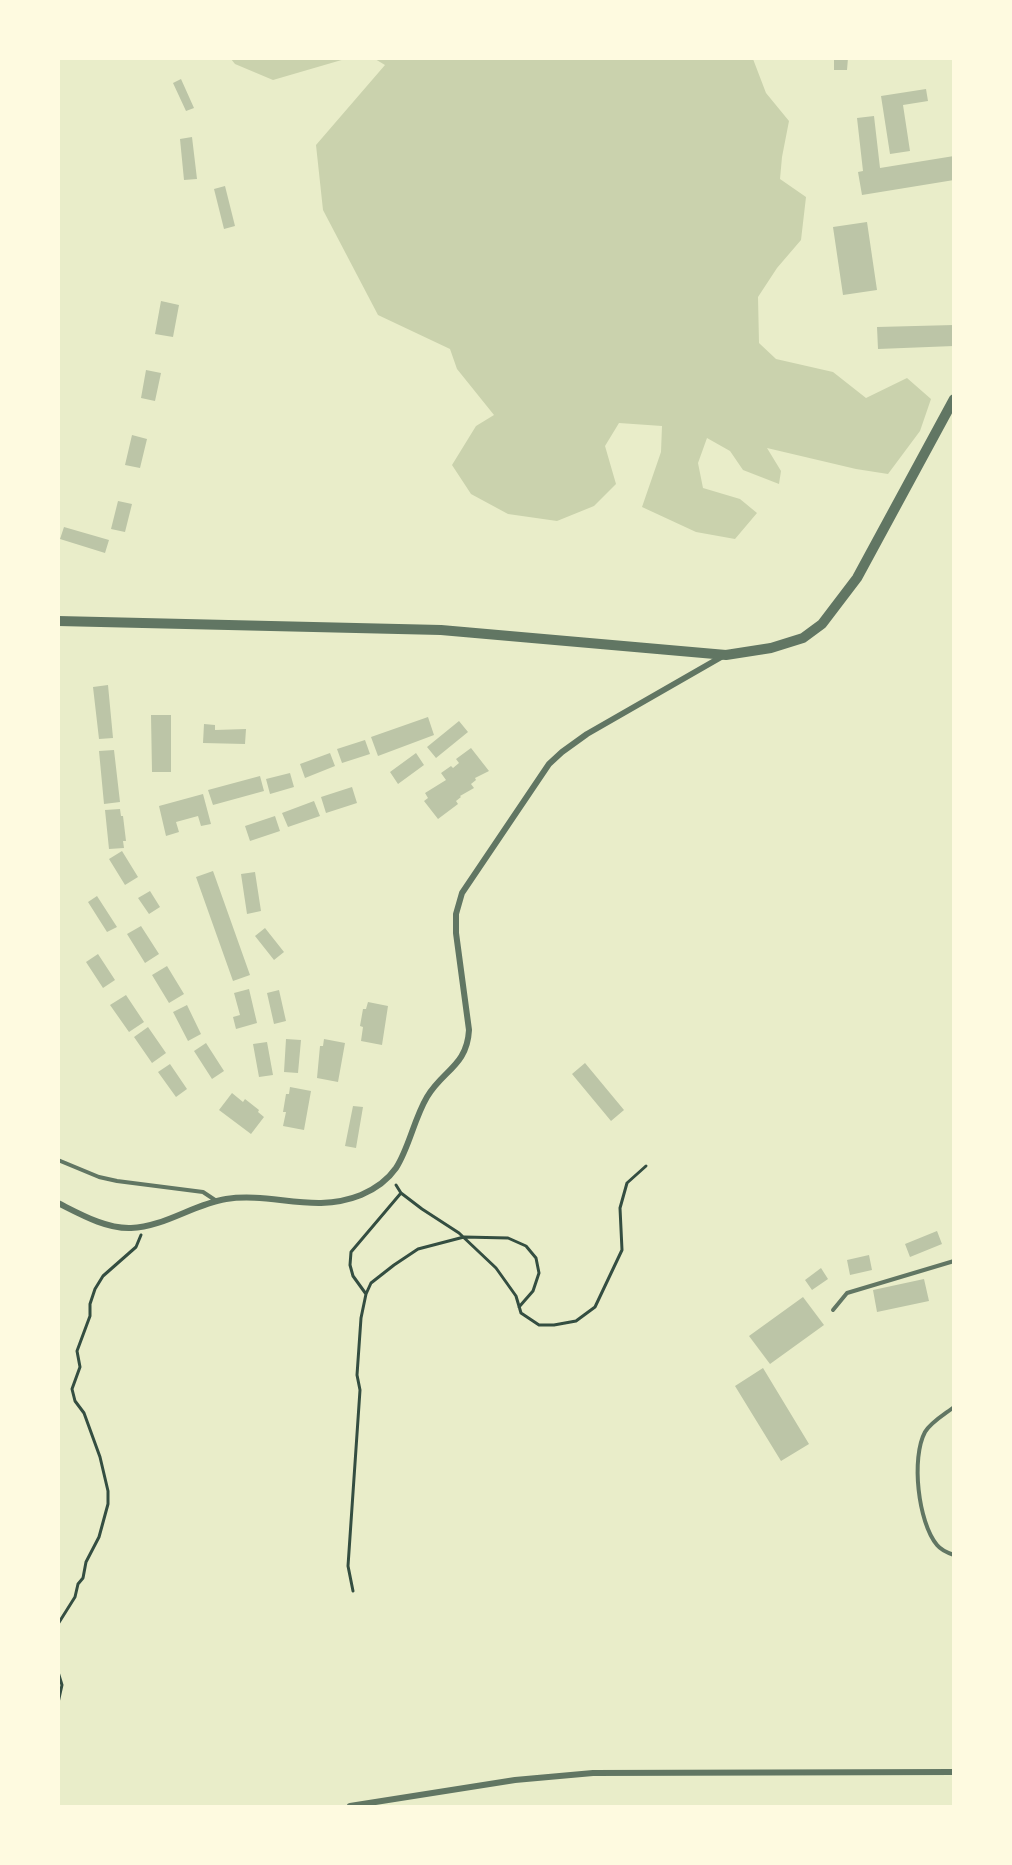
<!DOCTYPE html>
<style>
body{margin:0}
#map{position:relative;width:1012px;height:1865px;overflow:hidden;background:#e9edc9;font-family:Manrope,sans-serif}
canvas{display:block}
.frame{position:absolute;inset:0;border:60px solid #fefae0;pointer-events:none}
</style>
<div id="map">
<canvas width="1012" height="1865"></canvas>
<div class="frame"></div>
</div>
<script>
const context = document.querySelector('canvas').getContext('2d');
context.lineJoin = 'round';
function fillPath(path, color) { context.fillStyle = color; context.fill(path, 'evenodd'); }
function trace(path, color, width, dash) { context.strokeStyle = color; context.lineWidth = width; context.lineCap = dash ? 'butt' : 'round'; context.setLineDash(dash || []); context.stroke(path); }
fillPath(new Path2D(`
 M231 59H345L273 80 235 64Z
 M375 59H753L766 93 789 121 782 157 780 179 806 197 801 240 777 268 758 297 759 343 776 359 833 372 866 398 907 378 931 399 920 431 888 474 856 469 767 448 781 471 779 484 743 470 730 451 707 438 698 463 703 488 740 499 757 513 735 539 696 532 642 507 661 452 662 426 619 423 605 446 616 484 594 506 557 521 508 514 471 494 452 465 476 426 494 415 457 369 450 349 378 315 323 210 316 145 385 65Z`), '#cad2ad');
fillPath(new Path2D(`
 M834 58H848L847 70H834Z
 M181 79 194 108 186 111 173 83Z
 M926 89 928 101 903 105 910 151 890 154 881 96Z
 M874 116 880 168 954 156V180L862 195 858 172 863 171 857 118Z
 M192 137 197 179 184 180 180 139Z
 M225 186 235 226 224 229 214 189Z
 M867 222 877 290 843 295 833 227Z
 M161 301 179 305 173 337 155 334Z
 M954 325V346L878 349 877 327Z
 M146 370 161 373 155 401 141 398Z
 M132 435 147 439 140 468 125 465Z
 M118 501 132 504 125 532 111 529Z
 M64 527 109 540 105 553 60 539Z
 M108 685 113 738 99 739 93 687Z
 M151 715H171V772H152Z
 M428 717 434 735 378 756 371 737Z
 M459 721 468 732 436 758 427 747Z
 M204 724 215 725V730L246 729 245 744 203 743Z
 M365 740 370 754 342 763 337 749Z
 M471 748 489 771 475 778 476 780 471 784 474 788 460 796 461 797 456 801 458 804 438 819 424 801 428 798 425 793 446 780 441 773 451 766 453 768 459 763 456 759Z
 M114 750 120 802 104 804 99 751Z
 M330 753 335 766 305 778 300 764Z
 M416 753 424 765 398 784 390 772Z
 M290 773 294 787 270 794 266 779Z
 M260 776 264 791 213 805 208 790Z
 M352 787 357 803 326 813 321 797Z
 M203 794 211 824 201 826 198 816 176 822 179 832 166 836 159 806Z
 M314 801 320 816 288 827 282 813Z
 M120 809 121 816H123L126 841H123L124 848 109 849 105 810Z
 M275 816 280 831 250 841 245 826Z
 M122 851 138 877 125 885 109 859Z
 M213 871 250 975 233 981 196 877Z
 M255 872 261 911 247 914 241 874Z
 M150 891 160 907 149 914 138 898Z
 M97 896 117 927 107 932 88 902Z
 M141 926 159 954 145 963 127 934Z
 M265 928 284 952 274 960 255 936Z
 M98 954 115 980 103 988 86 962Z
 M167 966 184 994 169 1003 152 975Z
 M249 989 257 1023 236 1029 233 1017 240 1015 234 993Z
 M279 990 286 1021 274 1024 267 993Z
 M126 995 144 1022 129 1032 110 1005Z
 M368 1002 388 1006 382 1045 361 1041 363 1027 360 1026 363 1009H366Z
 M187 1005 201 1034 188 1041 173 1012Z
 M148 1027 166 1053 152 1063 134 1037Z
 M286 1039 301 1040 298 1073 284 1072Z
 M324 1039 345 1043 338 1082 317 1078 320 1046H323Z
 M267 1042 273 1075 259 1077 253 1044Z
 M206 1043 224 1071 212 1079 194 1051Z
 M585 1063 624 1110 611 1121 572 1074Z
 M170 1064 187 1089 176 1097 158 1072Z
 M290 1087 311 1091 304 1130 283 1126 286 1112H283L286 1094H289Z
 M232 1093 243 1102 245 1099 259 1110 258 1112 264 1117 251 1134 219 1110Z
 M353 1106 363 1107 356 1148 345 1146Z
 M937 1231 942 1244 910 1257 905 1244Z
 M869 1255 872 1270 850 1275 847 1260Z
 M821 1268 828 1279 812 1290 805 1280Z
 M924 1279 929 1301 877 1312 873 1290Z
 M803 1297 824 1325 770 1364 749 1336Z
 M763 1368 809 1444 781 1461 735 1386Z`), '#bcc5a7');
trace(new Path2D(`
 M396 1185 401 1193 422 1209 459 1233 496 1268 516 1296 521 1313 539 1325H554L576 1321 595 1307 622 1250 620 1208 627 1183 646 1166
 M366 1294 353 1276 350 1265 351 1252 401 1193
 M353 1591 348 1566 360 1390 357 1375 361 1318 366 1294 371 1283 394 1265 418 1249 464 1237 508 1238 526 1246 536 1258 539 1273 533 1291 519 1307
 M58 1624 75 1597 78 1584 83 1578 86 1562 99 1537 108 1504V1491L100 1457 84 1413 75 1401 72 1389 80 1367 77 1351 90 1316V1304L95 1289 103 1276 136 1247 141 1235
 M58 1672 62 1685 58 1703`), '#344e41', 3);
trace(new Path2D(`
 M58 1160 99 1177 117 1181 203 1192 215 1200
 M833 1310 847 1293 954 1261
 M954 1407C945 1414 931 1422 925 1432 911 1458 918 1522 937 1545 941 1550 948 1553 954 1555`), '#617663', 4);
trace(new Path2D(`
 M58 1203C80 1214 106 1229 131 1228 164 1227 194 1204 226 1199 273 1192 314 1214 361 1195 375 1189 387 1181 396 1168 409 1148 414 1119 427 1097 443 1070 467 1066 469 1030L456 933V914L462 893 549 764 562 752 587 734 723 656
 M350 1806 515 1780 593 1773 954 1772`), '#617663', 6);
trace(new Path2D(`
 M58 621 441 630 726 655 771 648 803 638 822 624 857 578 954 399`), '#617663', 10);
</script>
